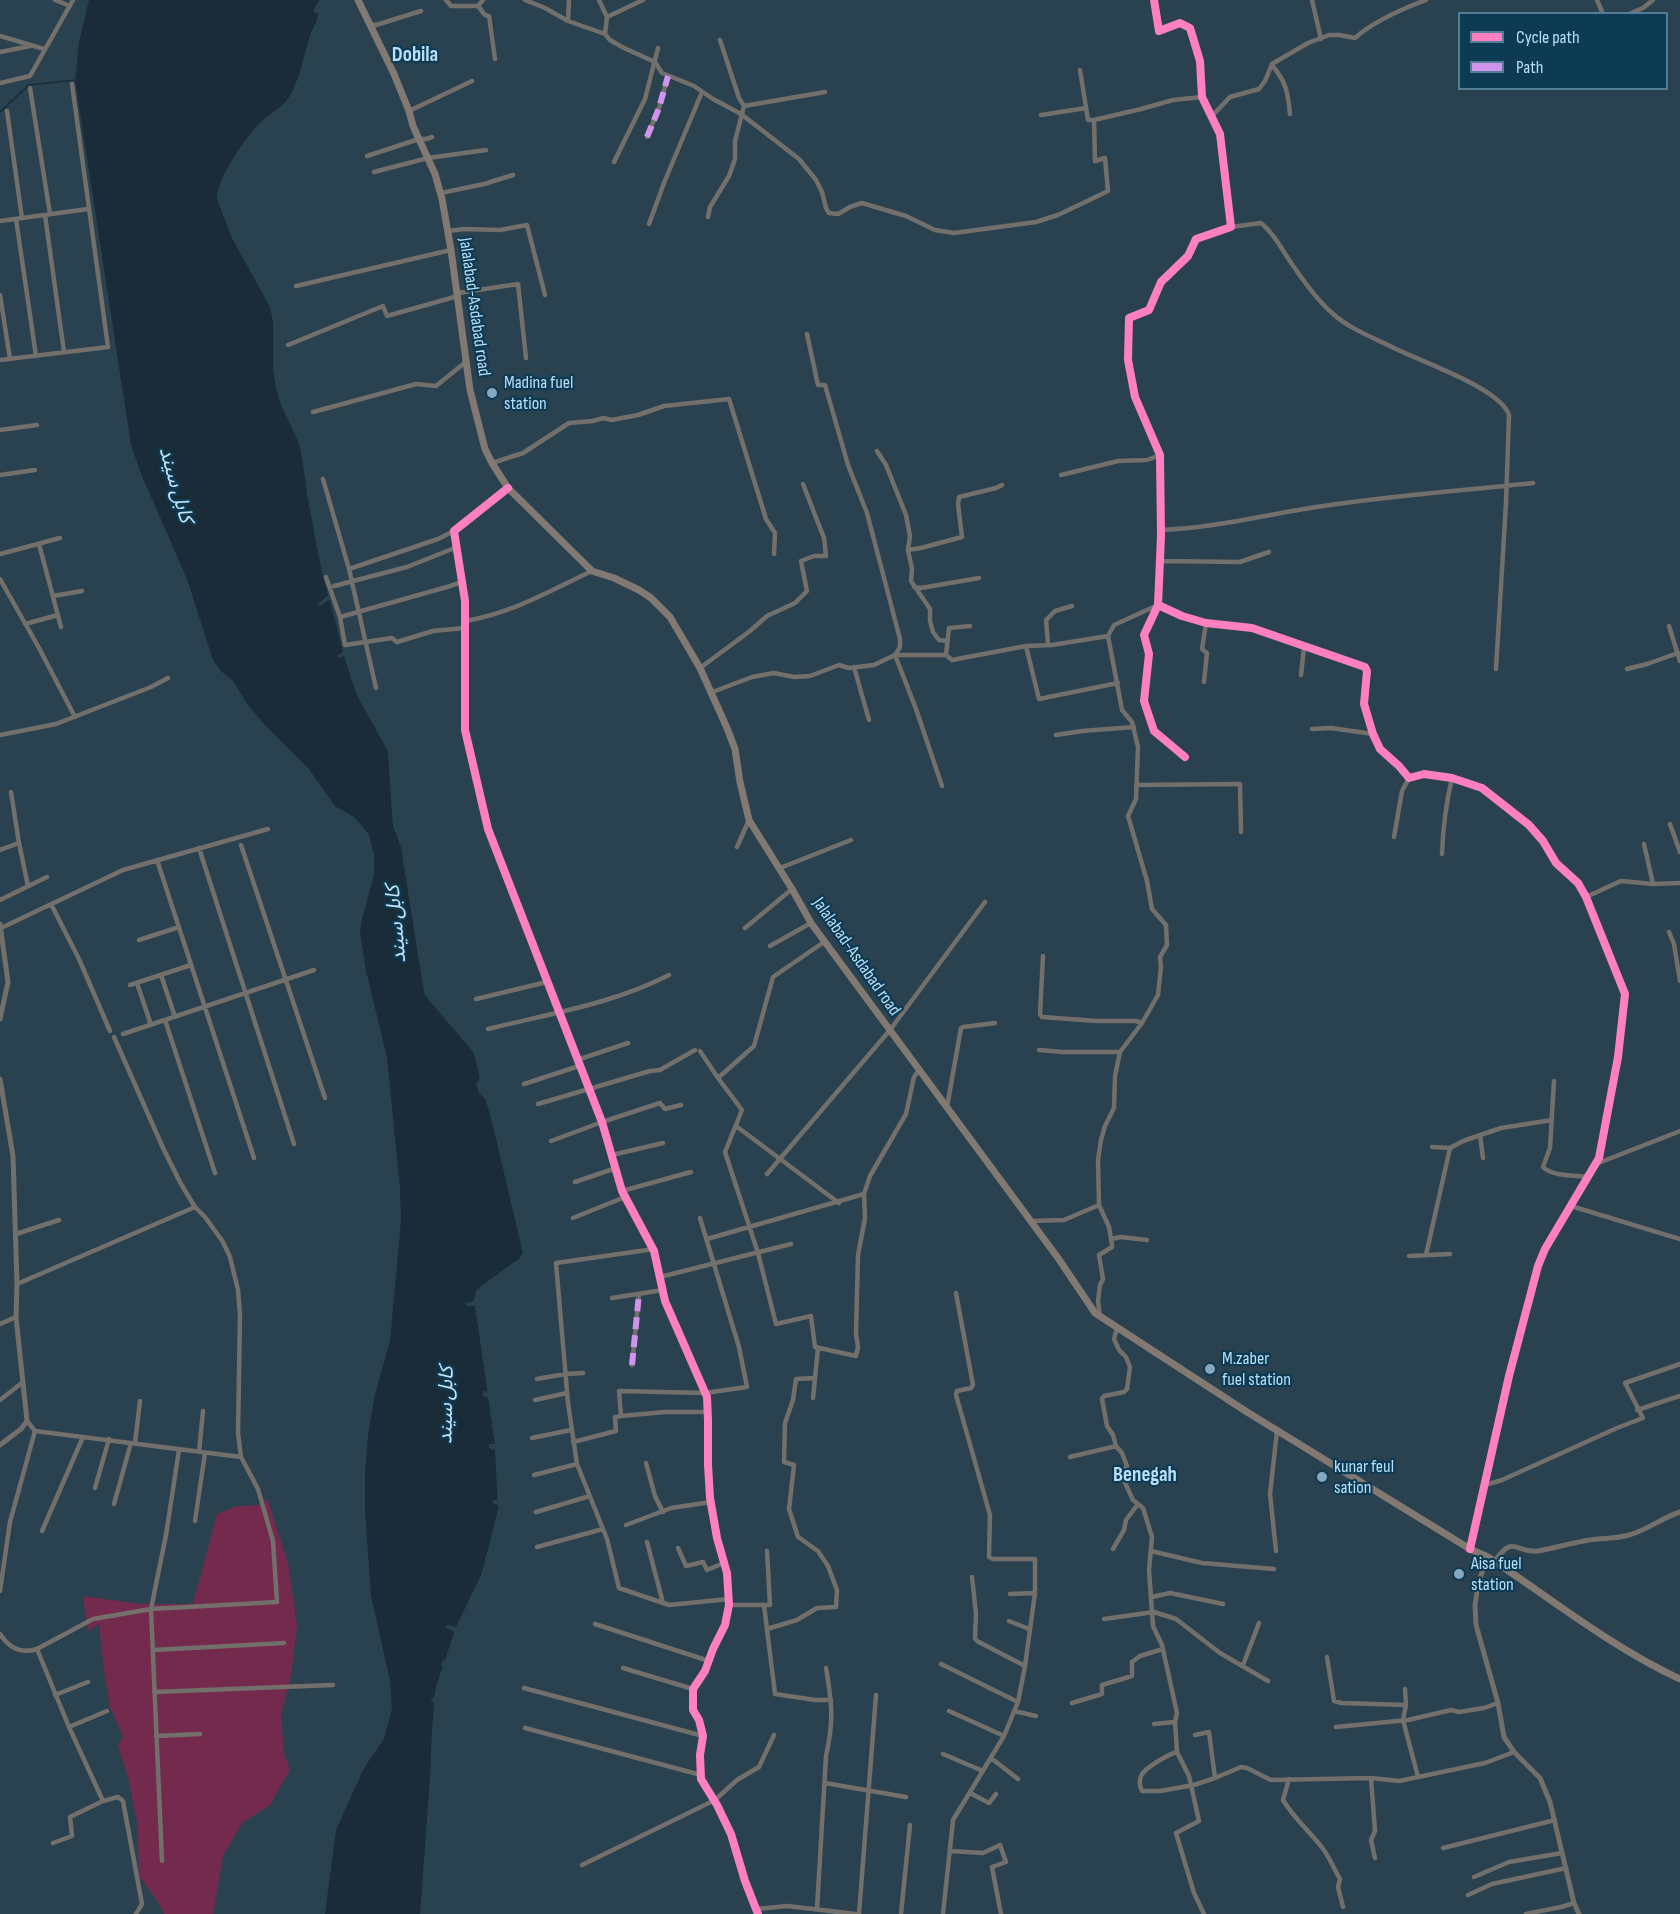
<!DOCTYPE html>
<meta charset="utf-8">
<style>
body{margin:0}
#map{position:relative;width:1680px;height:1914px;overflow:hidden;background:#2a4250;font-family:"Sofia Sans Condensed",sans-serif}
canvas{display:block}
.legend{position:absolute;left:1458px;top:12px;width:210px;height:78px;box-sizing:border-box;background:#0e3b54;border:2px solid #527d96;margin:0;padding:8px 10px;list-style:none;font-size:18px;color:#b9dff9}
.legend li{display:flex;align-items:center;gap:12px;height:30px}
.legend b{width:30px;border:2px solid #527d96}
</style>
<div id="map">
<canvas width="1680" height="1914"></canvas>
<ul class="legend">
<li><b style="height:8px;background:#ff80c0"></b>Cycle path</li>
<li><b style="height:8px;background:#d193ec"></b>Path</li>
</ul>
</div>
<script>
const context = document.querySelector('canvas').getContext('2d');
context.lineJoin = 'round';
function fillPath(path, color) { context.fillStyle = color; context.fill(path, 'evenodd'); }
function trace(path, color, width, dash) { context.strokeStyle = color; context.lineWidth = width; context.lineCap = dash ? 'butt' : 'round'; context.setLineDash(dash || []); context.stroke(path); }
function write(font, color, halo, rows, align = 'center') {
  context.font = font + ' "Sofia Sans Condensed","Noto Sans Arabic",sans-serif'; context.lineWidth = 4.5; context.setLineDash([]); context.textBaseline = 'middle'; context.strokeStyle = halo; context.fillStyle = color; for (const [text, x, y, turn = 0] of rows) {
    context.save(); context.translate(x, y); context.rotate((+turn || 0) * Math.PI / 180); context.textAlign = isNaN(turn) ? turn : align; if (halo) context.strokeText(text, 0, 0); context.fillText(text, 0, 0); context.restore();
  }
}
fillPath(new Path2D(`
 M267 1498 288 1563 297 1626 291 1675 281 1715 284 1754 290 1769 270 1805 242 1823 223 1856 213 1914H164L158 1902 139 1876 138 1828 129 1781 118 1745 123 1737 110 1707 104 1670 99 1624 88 1631 83 1596 140 1604H193L217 1514 237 1506 262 1505Z`), '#742a4d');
fillPath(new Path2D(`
 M89 0H319L313 11 318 14C318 21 311 31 309 39 303 59 299 83 287 100 281 108 269 114 262 121 247 134 216 180 217 199L232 238 270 307 273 322V369L276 389 281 405 298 441 303 456 307 494 322 573 351 678 361 703 388 751 393 825 401 847 424 991 428 999 469 1047 474 1054 480 1078 476 1084 479 1093 486 1100 493 1125 523 1253 520 1258 480 1287 475 1305 495 1445 498 1510 482 1573 456 1627 436 1687 432 1730 430 1778 420 1914H325L336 1830 364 1768 384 1739 392 1709 390 1681 371 1596 365 1512V1471L368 1435 375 1394 390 1341 401 1220 400 1189 387 1057 366 971 360 932 362 919 374 875V854L369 835 362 826 354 817 335 806 308 768 265 725 247 704 234 682 221 671 213 660 187 579 142 476 131 445 75 80 79 42Z`), '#192c38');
fillPath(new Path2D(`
 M298 434 306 458 310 499 323 571 348 658 359 691 391 753 396 825 404 847 428 996H425L424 991 401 847 393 825 388 751 356 693 344 656 338 658 337 656 343 652 330 599 320 606 317 605 328 595 316 543Z
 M486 1097 489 1101 497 1133 526 1254 522 1260 482 1289 478 1297 498 1444 500 1510 485 1574 459 1628 439 1687 435 1719 433 1751H431L434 1703 431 1701 432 1698H434L436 1687 443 1666 441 1665 443 1660 446 1661 449 1653 455 1632 446 1628 447 1625 457 1627 479 1581 485 1563V1557L488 1554 498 1510V1505L493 1504V1500H498L495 1450 489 1448V1444H495L489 1398 483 1396V1391L488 1392 487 1381 475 1306H467L465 1303 474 1301 476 1291 480 1287 520 1258 523 1253 493 1125 485 1098Z`), '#2a4250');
trace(new Path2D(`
 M0 112 29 85 75 80`), '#192c38', 1.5);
trace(new Path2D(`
 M55 0 70 6
 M446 0 451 6H478L483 0
 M525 0 545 8 568 21 605 34 610 40 624 48 655 62 662 73 694 86 713 99 741 114 799 159 816 180 822 192 826 208 829 213 838 214 850 207 862 203 906 216 935 230 954 233 1036 222 1058 215 1108 191 1105 158 1095 161 1094 120 1141 109 1173 100 1202 97
 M599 0 607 17 605 34
 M1154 0 1159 31 1180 23 1190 28 1200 61 1202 97 1220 134 1231 227 1196 239 1188 256 1161 282 1149 310 1129 318 1128 360 1135 397 1160 455 1161 536 1158 605 1144 635 1149 654 1144 701 1154 731 1185 757
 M1312 0 1321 39
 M1597 0 1603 14
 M478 6 485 15 489 16 495 59
 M1629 14 1643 8 1653 0
 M607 17 643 0
 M568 21 569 0
 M369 24 376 25 421 11
 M0 36 44 49
 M720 40 739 98 744 106
 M0 52 30 46
 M1272 65C1286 82 1288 92 1290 114
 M1080 70 1088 120H1094
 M0 83 30 76 73 0
 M30 88 50 214
 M7 111 22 218
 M409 111 472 81
 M1041 115 1086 108
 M1212 116 1230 97 1259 89 1265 81 1272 64 1308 43 1329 35H1339L1355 38C1374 21 1402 9 1426 0
 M647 137 659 108 668 76
 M367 156 419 139H426L432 137
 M614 162 645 99 658 48
 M374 172 428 158 486 150
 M441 193 484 184 513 175
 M45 215 64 352
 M708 217 710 207 729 176 735 159V141L744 106 825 92
 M16 219 36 356
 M0 221 88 209
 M649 224 664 183 702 92
 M1231 227 1261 223C1275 234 1283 252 1294 267 1305 283 1317 300 1332 313 1347 327 1369 336 1388 345 1415 360 1500 387 1509 415L1506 503 1496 669
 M448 231 464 229 500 230 527 225 545 295
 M296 286 451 250
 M458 293 518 284 526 358
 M0 295 10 359
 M807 334 818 385H825L848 465 867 513 900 639V647L895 655 916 709 942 786
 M288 345 383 306 387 316 458 296
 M0 360 108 347 72 84
 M313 412 416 384 436 386 467 361
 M0 430 37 425
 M877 451 886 465 906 515 910 536 908 550 912 569 911 581 930 609V621L933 632 939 640 947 641
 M492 463 523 453 569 423 593 421 603 418 612 420 638 415 664 406 729 399 766 519 775 533 774 554
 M0 475 35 470
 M1061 475 1118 461 1147 460 1160 455
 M323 479 349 569 376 688
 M1161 530C1212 528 1260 516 1310 508 1384 496 1459 491 1533 483
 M39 544 61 627
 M908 550 921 548 962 537 958 504 959 497 996 488 1002 485
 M0 554 60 538
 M1160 561 1240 562 1269 552
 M349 569 438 539 454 531
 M326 577 340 617 345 645 392 638 397 642 433 631 464 628
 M0 579 39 648 75 717
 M334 586 407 567 457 547
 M914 587 921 588 979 578
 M53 596 82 591
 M1158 605 1182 616 1206 623 1252 628 1365 667 1367 671 1364 704 1373 734 1380 749 1399 766 1409 778 1424 774 1452 778 1482 788 1529 825 1543 841 1556 863 1578 883 1586 897 1625 994 1618 1057 1599 1158 1545 1249 1538 1266 1509 1376 1470 1549
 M340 617 447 587 462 582
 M465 621C513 613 549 591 592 571
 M25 624 58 615
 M1669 626 1680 661
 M1048 644 1046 620 1055 611 1072 606
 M1026 646 1039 699 1118 683
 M946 655 949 628 970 626
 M854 667 869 720
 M700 668 750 631 767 616 795 603 807 591 801 561 814 556H826L824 538 803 484
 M1627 669 1647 664 1678 653
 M1301 675 1304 647
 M1204 682 1207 653 1202 649 1206 623
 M710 693 752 677 774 673 794 677 810 676 839 665 849 668 874 665 895 655H946L952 660 1026 646 1052 645 1108 636 1114 625 1158 605
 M1312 729 1331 728 1373 734
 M0 735 56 724 151 687 168 678
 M1056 735 1082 731 1134 727
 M1136 785 1240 784 1241 832
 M11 792 19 843 28 886
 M1670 824 1680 852
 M1394 837 1402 791 1409 778
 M1644 844 1653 884
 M241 845 325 1098
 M737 847 749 820
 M199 848 294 1144
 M0 850 19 843
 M1442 854C1443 828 1446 803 1452 778
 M157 860 254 1158
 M780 868 851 840
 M1586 897 1621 881 1653 884 1680 883
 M0 900 47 877
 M51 904 79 959 110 1031
 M1 928 123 870 268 829
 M745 928 792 889
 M1669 932 1674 944 1680 981
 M139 940 179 927
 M824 942 773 977 754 1046 718 1078 742 1110 725 1152 758 1253 776 1324 811 1316 815 1347 856 1356 858 1347 856 1334 858 1255 865 1218 864 1194 870 1176 906 1114 914 1077 919 1070
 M770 946 811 923
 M1043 956 1040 1014 1042 1017 1097 1021H1136L1142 1023
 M161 975 175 1017
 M137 983 151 1025
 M130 985 191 965
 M476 999 547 982
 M165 1020 215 1173
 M488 1029C548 1014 613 1004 669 975
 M123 1034 314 970
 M1039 1050 1063 1052H1120
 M700 1051 718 1078
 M577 1060 628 1043
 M1554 1081 1550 1148 1543 1167C1553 1177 1575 1175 1589 1177
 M524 1084 579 1066
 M538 1104 650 1071 660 1070 695 1050
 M947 1107 961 1028 963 1027 995 1023
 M736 1126 839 1203
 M1480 1135 1483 1158
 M551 1141 602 1122 660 1103 665 1109 681 1105
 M1432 1147 1450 1148 1463 1141 1501 1128 1552 1120
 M612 1155 663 1143
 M1596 1164 1680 1131
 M767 1174 890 1030 985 902
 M575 1182 616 1168
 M622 1191 691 1172
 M1571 1206 1680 1239
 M573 1218 625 1197
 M1030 1221 1064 1220 1099 1205
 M16 1234 59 1220
 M707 1239 864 1194
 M1111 1239 1121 1237 1147 1240
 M654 1249 556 1263 568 1403 577 1464 607 1539 619 1588 669 1605 729 1599
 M1426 1255 1450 1148
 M1409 1256 1450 1254
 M660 1277 791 1244
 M17 1284 195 1207
 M612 1298 663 1290
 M1100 1317 1098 1301 1100 1285 1103 1279 1099 1255 1112 1247V1245L1109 1227 1099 1205 1098 1160 1101 1140 1105 1126 1114 1108 1115 1076 1120 1052 1142 1023 1158 995 1161 967 1160 957 1167 945 1166 925 1152 909 1147 881 1128 816 1136 799 1138 747 1132 722 1122 710 1108 636
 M0 1324 16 1317
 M1117 1328 1114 1339 1119 1350 1126 1357 1130 1367 1127 1389 1124 1392 1104 1396 1102 1399 1107 1426 1113 1435 1116 1446 1122 1453 1127 1466 1121 1474 1133 1500 1143 1508 1152 1537 1149 1570 1153 1626 1162 1645 1177 1713 1175 1722 1177 1752 1189 1776 1199 1821 1176 1833 1194 1893 1204 1914
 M632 1365 639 1294
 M537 1379 565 1374 583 1373
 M813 1398 818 1348
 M0 1400 23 1382
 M535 1400 567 1393
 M1637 1410 1680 1396
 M621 1416 665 1412H708
 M27 1421 35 1431 241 1457
 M532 1438 571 1430
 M573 1442 616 1431 615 1417 621 1416 619 1391 705 1393 747 1387 739 1347 700 1218
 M135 1443 140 1401
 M199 1452 203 1411
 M1070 1457 1116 1446
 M646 1463 655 1496 663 1512
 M534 1475 577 1464
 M1485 1485 1502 1480 1617 1428 1643 1418 1625 1383 1680 1364
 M95 1488 109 1439
 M114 1504 131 1443
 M536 1512 590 1496
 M195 1521 205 1453
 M626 1525 671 1508 711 1502
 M42 1531 83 1437
 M647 1542 663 1603
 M537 1547 603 1529
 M678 1548 686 1566 703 1562 707 1570 724 1563
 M1113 1549 1124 1530 1126 1520 1138 1504
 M1151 1551 1202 1563 1274 1569
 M1276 1551 1270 1494 1277 1431
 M972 1577 976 1614 975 1638 977 1641 1025 1666
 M0 1591 10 1522 35 1431
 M1010 1594 1035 1593
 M1152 1597 1170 1593 1223 1604
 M729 1605H770L767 1551
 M764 1605 775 1694 815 1700H831
 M1104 1619 1154 1612 1176 1619 1220 1653 1268 1681
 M1009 1621 1029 1629
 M595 1624 709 1661
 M767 1629 797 1620 817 1608 836 1607 837 1590 828 1566 818 1551 798 1537 789 1509 794 1465 784 1462 785 1423 793 1400 796 1379 815 1378
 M0 1634C9 1648 21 1654 37 1649L69 1727 103 1801 118 1797 123 1801 142 1904 136 1914
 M37 1649 93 1619 151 1609 277 1602 273 1541 258 1489 241 1457 238 1433 240 1315 238 1290 230 1257 223 1242 205 1217 195 1207 181 1184 163 1148 114 1037
 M153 1650 284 1643
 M1327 1657 1334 1701 1342 1703 1406 1705
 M941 1664 1018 1702
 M1243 1665 1259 1623
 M623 1668 693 1689
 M524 1688 703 1736
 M1405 1689 1406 1705 1403 1720 1418 1777
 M154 1692 333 1685
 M55 1695 88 1682
 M1072 1703 1102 1694V1685L1132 1676V1662L1140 1656 1163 1649
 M949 1711 1004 1736
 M1014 1711 1036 1716
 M1154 1724 1175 1722
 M69 1727 107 1711
 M1336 1727 1408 1720 1451 1710 1459 1712 1484 1708 1498 1703
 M525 1728 701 1775
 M1195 1735 1209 1732 1215 1778
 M156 1736 200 1734
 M1177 1752C1169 1754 1144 1768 1141 1776 1139 1781 1140 1787 1142 1791H1160L1194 1785 1215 1778 1241 1767 1247 1768 1271 1780 1371 1778 1399 1781 1485 1763 1514 1752
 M943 1754 983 1771
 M991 1758 1018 1779
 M1371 1778 1375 1831 1371 1840 1375 1858
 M1289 1779 1283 1800C1293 1817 1308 1830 1320 1845 1329 1855 1333 1868 1340 1879L1338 1887 1343 1907
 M825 1783 906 1797
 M970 1793 989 1803 996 1794
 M53 1843 72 1836 70 1817 103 1801
 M1443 1848 1555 1820
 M950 1851 983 1853 1000 1845 1006 1862 992 1867 1001 1914
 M162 1861 151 1609 166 1535 179 1450
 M582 1865 715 1800 737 1780 759 1767 774 1735
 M1474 1877 1509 1862 1562 1853
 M1468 1895 1492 1884 1566 1868
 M757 1909 787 1906 856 1914
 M817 1909 826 1756C834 1721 832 1703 826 1668
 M859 1914 876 1695
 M901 1914 910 1825
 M943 1914 953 1820 1004 1736 1018 1702 1025 1666 1035 1593V1559H993L989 1557 990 1515 956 1395 957 1391 971 1388 973 1385 956 1293
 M1526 1914 1561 1907 1574 1903`), '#73706c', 4.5);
trace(new Path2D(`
 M508 488 454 531 465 601V730L488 829 602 1122 622 1191 654 1251 665 1301 707 1397 708 1420V1465L710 1498 717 1538 727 1573 729 1605 725 1625 713 1649 705 1671 693 1689V1710L699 1720 703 1736 700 1755 701 1779 717 1805 731 1834 745 1881 758 1914
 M0 924 8 982 0 1019
 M0 1079 13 1156 17 1284 16 1317 27 1421 21 1429 0 1445
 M1488 1557 1478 1583 1475 1606 1476 1625 1498 1703 1504 1737 1514 1752 1540 1778 1550 1802 1574 1903 1579 1914
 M1495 1561C1514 1533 1516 1554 1538 1551 1554 1548 1568 1544 1584 1541 1597 1538 1612 1539 1625 1536 1645 1532 1661 1518 1680 1512`), '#73706c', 5);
trace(new Path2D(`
 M358 0 394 74 409 111 413 126 435 174 442 199 451 250 470 390 485 449 492 463 508 488 592 571 614 578 639 590 651 598 670 617 700 668 727 728 735 749 740 782 749 820 792 889 811 923 1058 1258 1095 1313 1247 1412 1470 1549 1488 1557C1552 1599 1611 1647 1680 1679`), '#827972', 7);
trace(new Path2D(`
 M647 137 659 108 668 76
 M632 1365 639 1294`), '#d193ec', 6, [12, 6]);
trace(new Path2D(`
 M1154 0 1159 31 1180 23 1190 28 1200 61 1202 97 1220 134 1231 227 1196 239 1188 256 1161 282 1149 310 1129 318 1128 360 1135 397 1160 455 1161 536 1158 605 1144 635 1149 654 1144 701 1154 731 1185 757
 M508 488 454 531 465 601V730L488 829 602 1122 622 1191 654 1251 665 1301 707 1397 708 1420V1465L710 1498 717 1538 727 1573 729 1605 725 1625 713 1649 705 1671 693 1689V1710L699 1720 703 1736 700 1755 701 1779 717 1805 731 1834 745 1881 758 1914
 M1158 605 1182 616 1206 623 1252 628 1365 667 1367 671 1364 704 1373 734 1380 749 1399 766 1409 778 1424 774 1452 778 1482 788 1529 825 1543 841 1556 863 1578 883 1586 897 1625 994 1618 1057 1599 1158 1545 1249 1538 1266 1509 1376 1470 1549`), '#ff80c0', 8);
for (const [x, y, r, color] of [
 [492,393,6,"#87a8be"],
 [1210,1369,6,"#87a8be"],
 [1322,1477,6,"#87a8be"],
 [1459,1574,6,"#87a8be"]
]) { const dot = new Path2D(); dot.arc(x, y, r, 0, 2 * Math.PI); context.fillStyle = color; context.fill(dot); trace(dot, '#0e3b54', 2); }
write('18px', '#b9dff9', '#0e3b54', [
 ["Jalalabad-Asdabad road",474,307,82],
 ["Jalalabad-Asdabad road",856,957,55]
]);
write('18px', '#b9dff9', '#0e3b54', [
 ["Madina fuel",504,383],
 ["station",504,404],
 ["M.zaber",1222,1359],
 ["fuel station",1222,1380],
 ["kunar feul",1334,1467],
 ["sation",1334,1488],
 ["Aisa fuel",1471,1564],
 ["station",1471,1585]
], 'left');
write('italic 20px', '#c8e4f7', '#0e3b54', [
 ["کابل سيند",175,485,74],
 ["کابل سيند",397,924,-95],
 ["کابل سيند",447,1405,-89]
]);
write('bold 21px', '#b9dff9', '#0e3b54', [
 ["Dobila",415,56],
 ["Benegah",1145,1476]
]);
</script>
